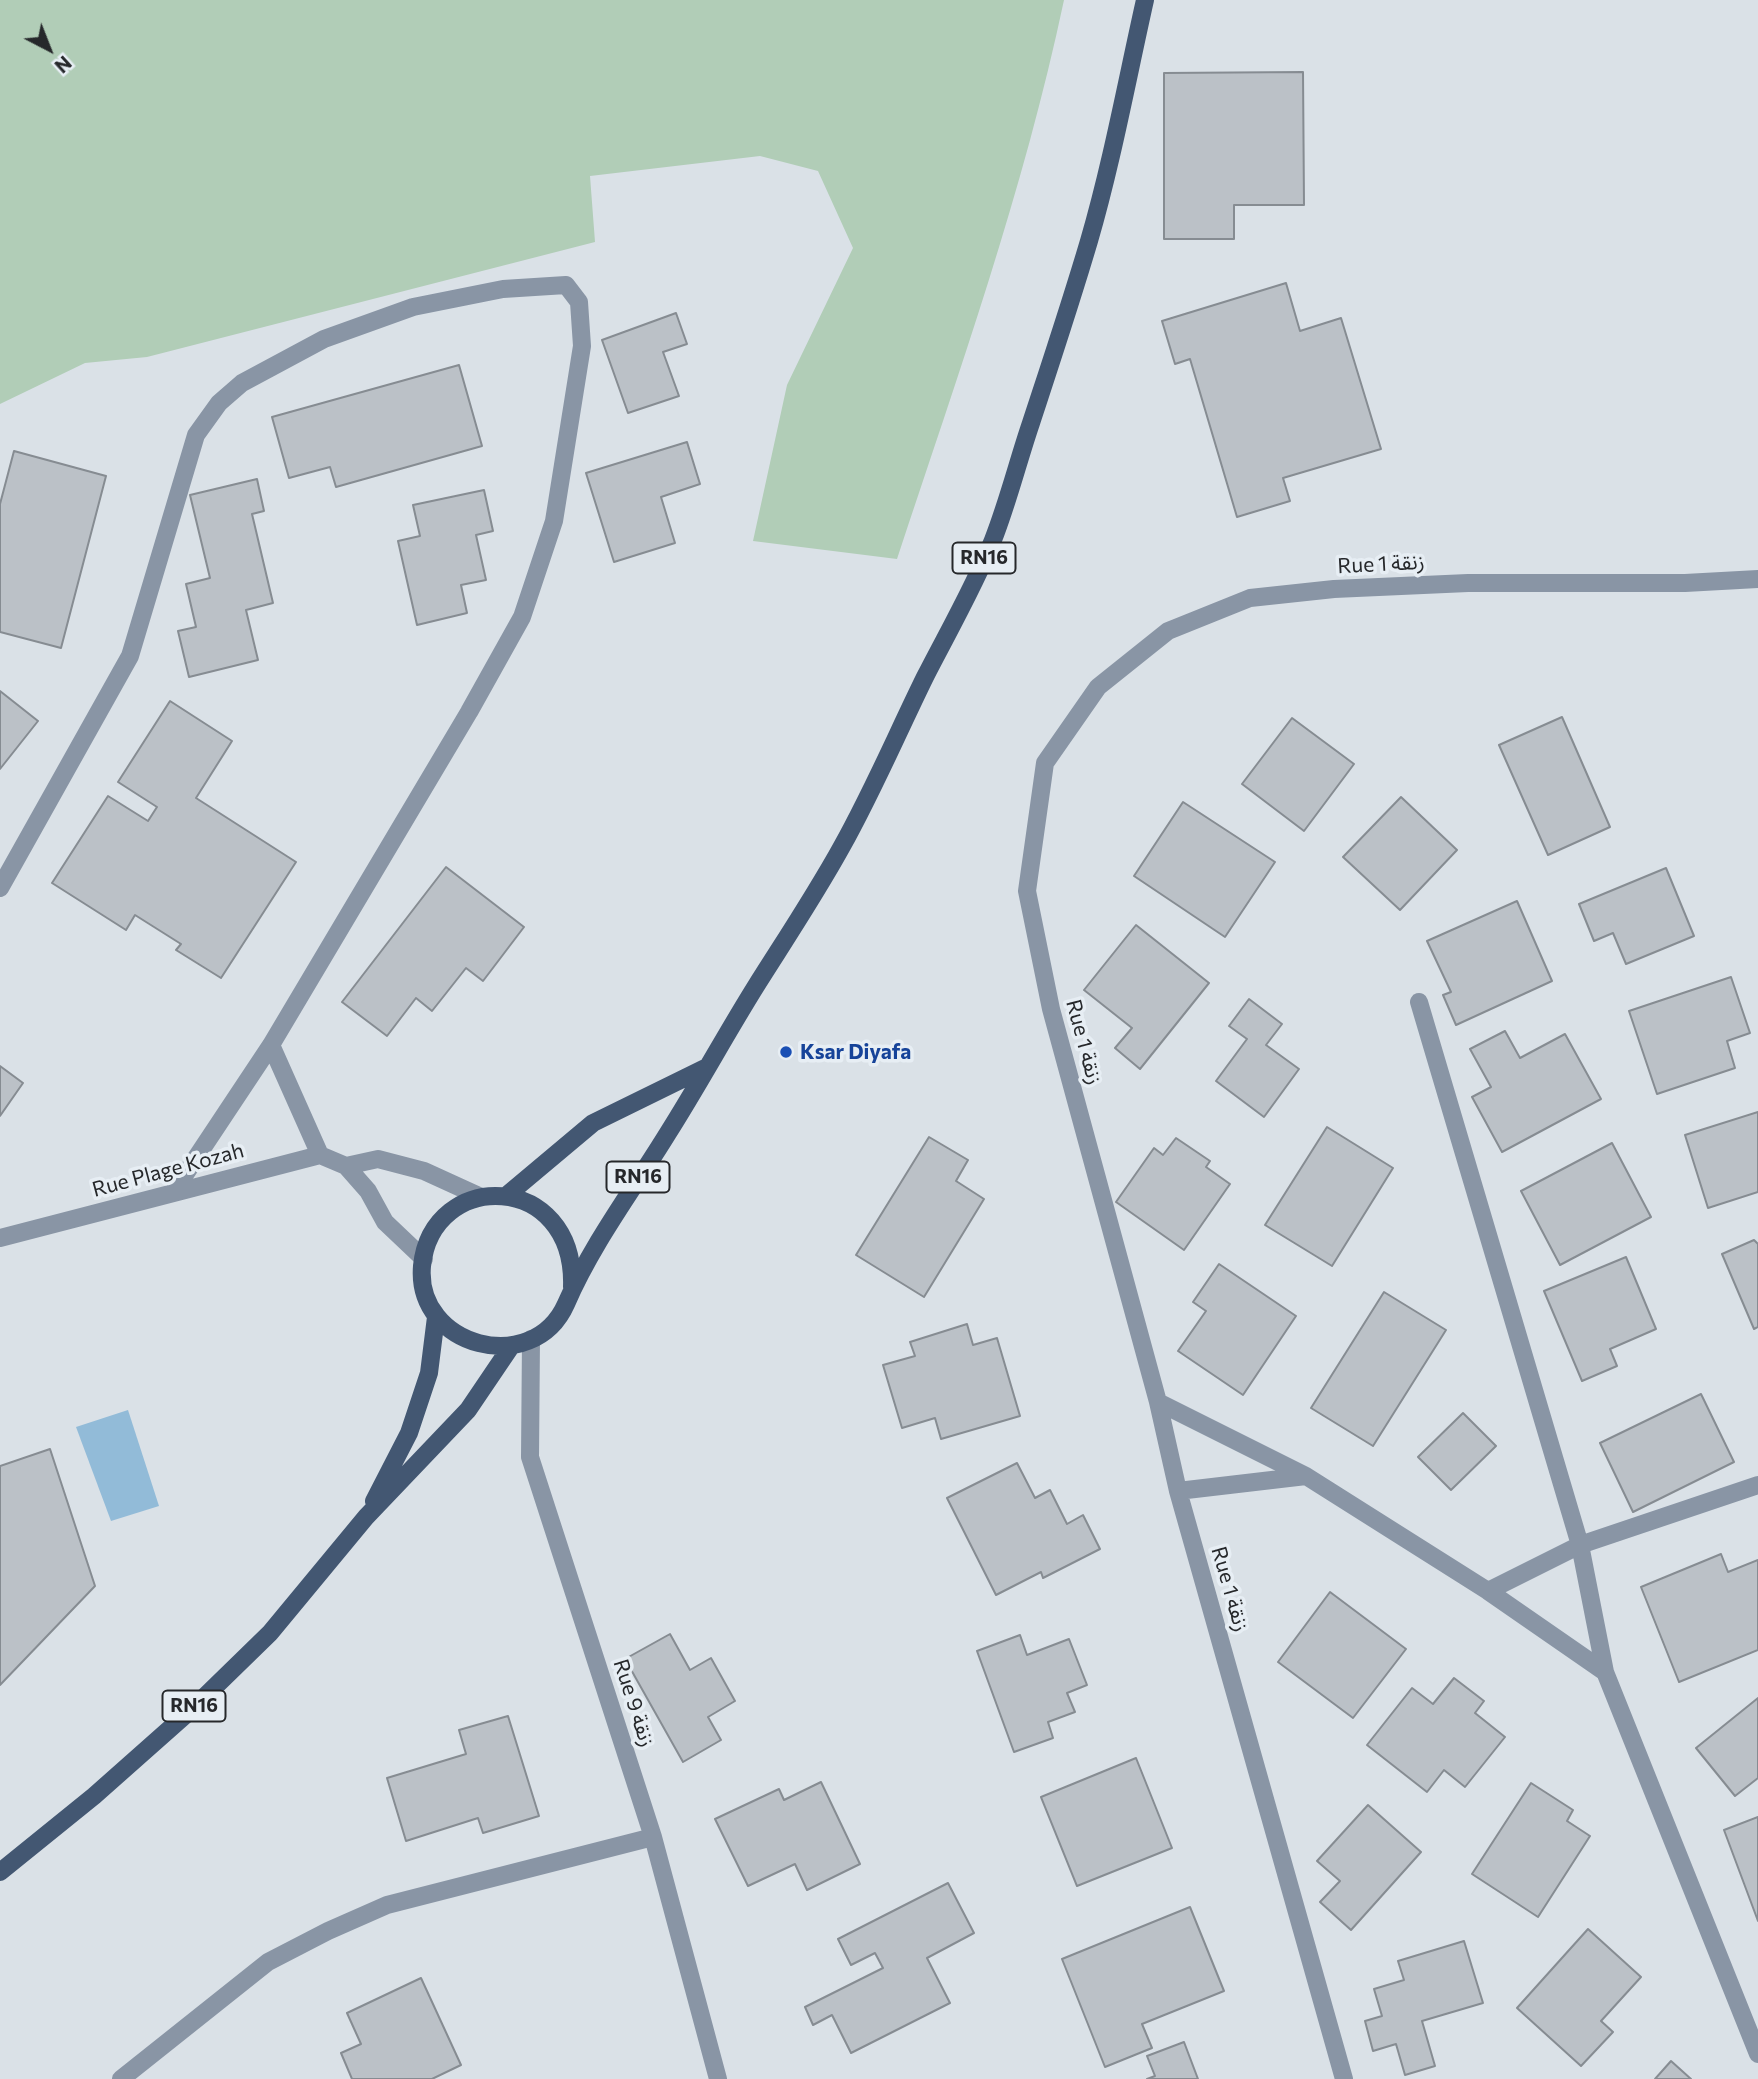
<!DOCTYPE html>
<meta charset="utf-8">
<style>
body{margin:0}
#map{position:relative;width:1758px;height:2079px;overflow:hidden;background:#dae1e7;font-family:Commissioner,sans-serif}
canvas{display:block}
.north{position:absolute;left:14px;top:14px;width:70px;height:70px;-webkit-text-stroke:5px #e7eef4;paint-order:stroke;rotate:138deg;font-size:19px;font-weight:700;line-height:28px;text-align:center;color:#26282b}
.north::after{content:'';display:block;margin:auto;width:24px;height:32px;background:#26282b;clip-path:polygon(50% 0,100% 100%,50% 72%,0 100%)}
</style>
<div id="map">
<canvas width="1758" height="2079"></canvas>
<div class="north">N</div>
</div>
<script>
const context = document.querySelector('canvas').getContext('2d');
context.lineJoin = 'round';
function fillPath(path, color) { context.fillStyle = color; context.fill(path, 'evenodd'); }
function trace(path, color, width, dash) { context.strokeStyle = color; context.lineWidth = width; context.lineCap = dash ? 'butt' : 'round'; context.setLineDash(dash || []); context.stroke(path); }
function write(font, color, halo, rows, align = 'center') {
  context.font = font + ' Commissioner,"Noto Sans Arabic",sans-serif'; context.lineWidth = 7; context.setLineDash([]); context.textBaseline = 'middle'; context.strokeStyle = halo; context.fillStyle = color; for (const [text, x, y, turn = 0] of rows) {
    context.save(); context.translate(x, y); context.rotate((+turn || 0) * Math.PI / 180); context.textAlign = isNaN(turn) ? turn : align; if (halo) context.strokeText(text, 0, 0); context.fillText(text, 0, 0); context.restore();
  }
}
fillPath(new Path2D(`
 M0 0H1064C1024 190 958 375 897 559L753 541 787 385 853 248 818 171 760 156 590 176 595 242 147 357 85 363 0 404Z`), '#b1cdb7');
fillPath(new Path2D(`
 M128 1410 159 1506 111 1521 76 1427Z`), '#92bbd8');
const building = new Path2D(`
 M1303 72 1304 205H1234V239H1164V73Z
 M1286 283 1300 331 1341 318 1381 449 1283 478 1290 501 1237 517 1190 359 1175 364 1162 321Z
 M676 313 687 344 663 352 679 396 628 413 602 340Z
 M459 365 482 446 336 487 330 467 289 478 272 417Z
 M687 442 700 484 661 497 675 543 614 562 586 473Z
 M14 451 106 476 61 648 0 632V504Z
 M257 479 264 511 252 514 273 603 246 610 258 660 189 677 178 631 196 627 186 584 210 578 190 495Z
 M484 490 493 531 476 535 486 580 461 585 467 613 417 625 398 541 420 536 413 505Z
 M0 691 38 721 0 769Z
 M170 701 232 741 196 798 296 862 221 978 176 950 181 944 135 915 126 930 52 883 108 796 148 821 157 807 118 782Z
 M1562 717 1610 827 1548 855 1499 745Z
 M1292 718 1354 764 1304 831 1242 784Z
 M1401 797 1457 850 1400 910 1343 857Z
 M1183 802 1275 862 1225 937 1134 876Z
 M446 867 524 927 483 981 466 968 432 1011 416 998 387 1036 342 1002Z
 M1666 868 1694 936 1626 964 1613 933 1594 941 1579 904Z
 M1517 901 1552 981 1456 1025 1443 995 1451 992 1427 941Z
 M1136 925 1209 983 1140 1069 1115 1048 1132 1028 1084 990Z
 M1731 977 1750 1033 1727 1041 1735 1068 1657 1094 1629 1011Z
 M1249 999 1282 1024 1266 1045 1299 1069 1264 1117 1216 1081 1247 1039 1229 1026Z
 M1505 1031 1520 1058 1565 1034 1601 1099 1502 1152 1472 1097 1491 1087 1470 1049Z
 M0 1066 23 1083 0 1116Z
 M1758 1112V1192L1708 1208 1685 1135Z
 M1327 1127 1393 1168 1332 1266 1265 1225Z
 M929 1137 968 1160 956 1181 984 1199 924 1297 856 1255Z
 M1176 1138 1210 1161 1206 1167 1230 1184 1184 1250 1116 1202 1154 1148 1163 1155Z
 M1612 1143 1651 1217 1560 1265 1521 1191Z
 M1754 1240 1758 1244V1327L1754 1329 1722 1254Z
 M1626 1257 1656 1329 1610 1349 1617 1366 1582 1381 1544 1291Z
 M1219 1264 1296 1316 1243 1395 1178 1351 1206 1311 1193 1302Z
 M1384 1292 1446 1330 1373 1446 1311 1408Z
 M967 1324 973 1345 997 1338 1020 1416 941 1439 935 1418 902 1428 883 1365 915 1356 910 1342Z
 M1701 1394 1734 1462 1633 1512 1600 1443Z
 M1463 1413 1496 1446 1451 1490 1418 1457Z
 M50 1449 95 1586 0 1685V1466Z
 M1017 1463 1035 1498 1050 1490 1067 1524 1083 1515 1100 1549 1043 1578 1041 1572 996 1595 947 1498Z
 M1721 1554 1728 1572 1758 1560V1650L1679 1682 1641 1587Z
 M1330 1592 1406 1649 1353 1718 1278 1662Z
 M670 1634 690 1670 711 1658 735 1701 708 1717 721 1740 683 1762 625 1659Z
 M1020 1635 1027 1655 1069 1639 1087 1685 1067 1693 1075 1712 1048 1722 1053 1738 1014 1752 977 1651Z
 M1454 1678 1484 1701 1475 1713 1505 1737 1465 1787 1444 1770 1427 1792 1367 1745 1412 1688 1433 1704Z
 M1758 1698V1778L1735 1796 1696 1748Z
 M508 1716 539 1816 483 1833 478 1818 406 1841 387 1778 466 1754 459 1730Z
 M1136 1758 1172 1848 1077 1886 1041 1797Z
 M821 1782 860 1864 807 1890 795 1864 748 1886 715 1819 779 1789 784 1800Z
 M1531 1783 1573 1810 1567 1821 1590 1836 1538 1917 1472 1874Z
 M1368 1805 1421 1852 1351 1930 1320 1902 1340 1881 1317 1861Z
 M1758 1817V1921L1724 1830Z
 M948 1883 974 1933 927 1958 950 2003 851 2053 832 2015 813 2025 805 2007 883 1968 875 1953 851 1965 838 1939Z
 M1190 1907 1224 1991 1142 2024 1152 2048 1105 2067 1062 1959Z
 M1588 1929 1641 1977 1601 2021 1613 2032 1581 2066 1517 2008Z
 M1464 1941 1483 2003 1422 2021 1435 2066 1405 2075 1396 2044 1373 2051 1365 2021 1382 2016 1374 1989 1404 1980 1398 1961Z
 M421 1978 461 2065 432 2079H352L341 2053 361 2044 347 2013Z
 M1184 2042 1198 2079H1147L1155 2076 1147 2056Z
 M1671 2061 1691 2079H1655Z`);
fillPath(building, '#bbc1c7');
trace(building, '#868c92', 2);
trace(new Path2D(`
 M0 888 130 656 196 435 219 403 242 383 324 339 413 307 503 289 566 285 579 302 582 346 554 521 522 617 469 712 271 1045 174 1191
 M1419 1002 1580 1545 1605 1672 1758 2054
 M271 1045 320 1155
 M0 1238 320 1155 346 1166
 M424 1259 385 1222 368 1191 346 1166 378 1159 424 1171 481 1197
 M531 1339 530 1457 653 1837 718 2079
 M1158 1402 1306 1476 1488 1591 1605 1672
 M1178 1491 1306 1476
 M1488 1591 1580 1545 1758 1485
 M121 2079 268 1962 328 1931 387 1905 653 1837
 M1344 2079 1178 1491 1158 1402 1051 1009 1027 891 1045 763 1098 687 1168 631 1250 598 1334 589 1468 583H1685L1758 579`), '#8995a5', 18);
trace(new Path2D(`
 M506 1196 593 1123 705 1068
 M572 1287C576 1171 432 1168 422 1266 415 1347 533 1378 566 1304 593 1242 633 1190 668 1133 699 1084 726 1034 756 986 785 940 815 895 841 848 872 793 897 734 925 677 948 632 974 587 993 540 1008 502 1018 461 1031 423 1051 362 1071 302 1089 241 1112 162 1127 80 1145 0
 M374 1501 409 1433 429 1373 436 1317
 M0 1872 94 1796 191 1710 270 1633 366 1517 468 1410 512 1345`), '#435772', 18);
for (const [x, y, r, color] of [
 [786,1052,7,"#1a4fb4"]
]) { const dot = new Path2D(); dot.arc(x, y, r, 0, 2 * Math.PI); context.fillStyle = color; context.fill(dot); trace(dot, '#e7eef4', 2.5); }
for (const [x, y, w] of [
 [984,558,63],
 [638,1177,63],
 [194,1706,63]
]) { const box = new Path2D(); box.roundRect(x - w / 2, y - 15.5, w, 31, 5); context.fillStyle = '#e7eef4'; context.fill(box); trace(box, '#26282b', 2); }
write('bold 19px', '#26282b', null, [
 ["RN16",984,558],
 ["RN16",638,1177],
 ["RN16",194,1706]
]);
write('21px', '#26282b', '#e7eef4', [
 ["Rue 1 زنقة",1381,564,-3],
 ["Rue 1 زنقة",1084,1042,75],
 ["Rue Plage Kozah",168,1170,-15],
 ["Rue 1 زنقة",1230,1589,74],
 ["Rue 9 زنقة",634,1703,72]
]);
write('bold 21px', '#164399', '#e7eef4', [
 ["Ksar Diyafa",800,1052]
], 'left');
</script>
